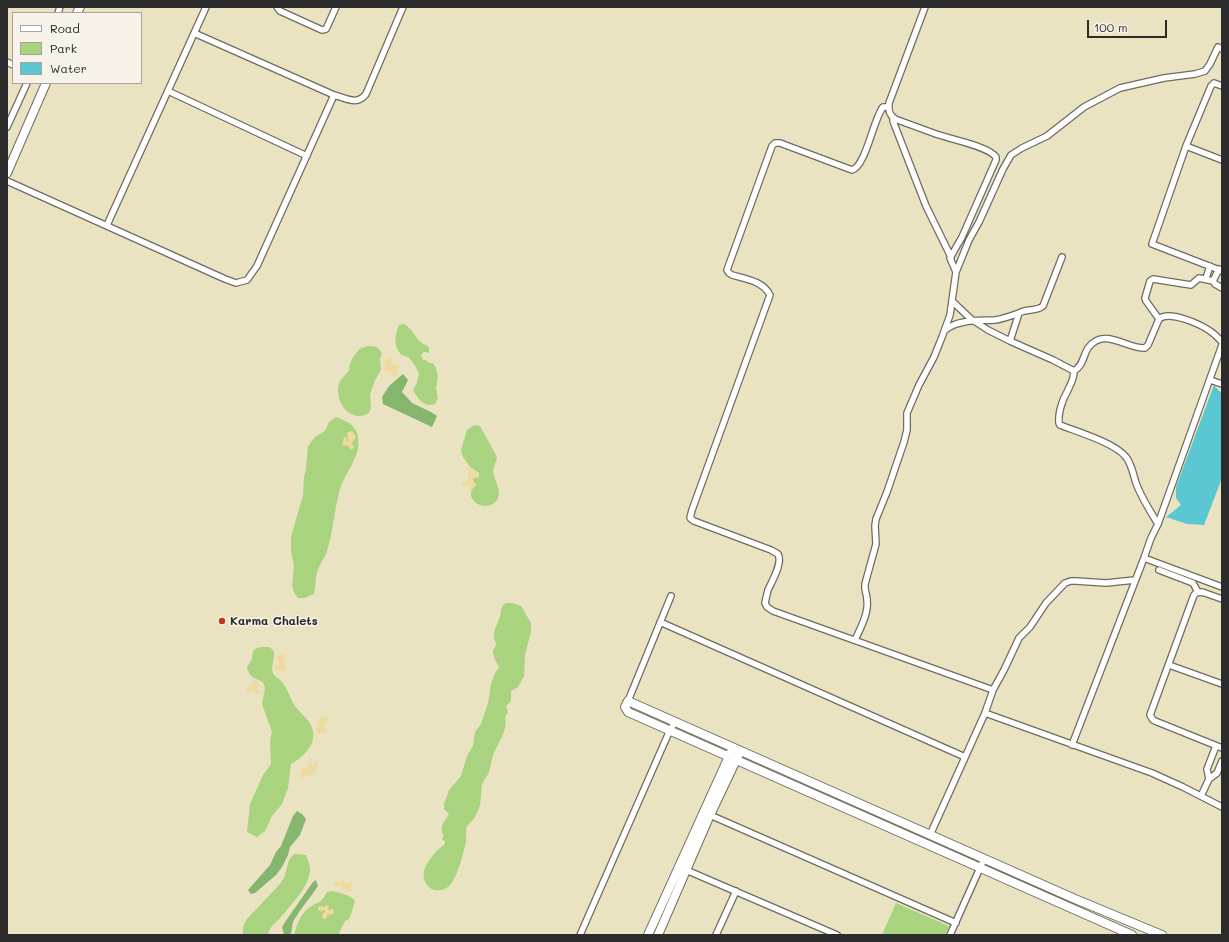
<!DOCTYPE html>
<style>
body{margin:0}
#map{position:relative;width:1229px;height:942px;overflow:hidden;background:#e9e3c2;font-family:Mali,sans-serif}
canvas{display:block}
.frame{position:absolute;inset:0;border:8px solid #2b2b2b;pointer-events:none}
.legend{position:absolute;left:12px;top:12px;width:130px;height:72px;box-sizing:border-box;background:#f7f3e8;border:1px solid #a5a39c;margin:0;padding:5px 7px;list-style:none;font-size:12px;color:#2b2b2b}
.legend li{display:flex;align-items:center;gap:8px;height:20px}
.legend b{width:20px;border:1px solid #a5a39c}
.scale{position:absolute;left:1087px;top:20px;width:80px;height:18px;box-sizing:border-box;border:2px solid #2b2b2b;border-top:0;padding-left:5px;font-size:12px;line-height:14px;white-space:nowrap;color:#2b2b2b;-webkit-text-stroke:3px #f7f3e8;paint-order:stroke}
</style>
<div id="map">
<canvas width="1229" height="942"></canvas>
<div class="frame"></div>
<ul class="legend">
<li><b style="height:5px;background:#fff"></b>Road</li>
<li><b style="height:11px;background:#a9d37f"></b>Park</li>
<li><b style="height:11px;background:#5bc7d3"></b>Water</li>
</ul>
<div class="scale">100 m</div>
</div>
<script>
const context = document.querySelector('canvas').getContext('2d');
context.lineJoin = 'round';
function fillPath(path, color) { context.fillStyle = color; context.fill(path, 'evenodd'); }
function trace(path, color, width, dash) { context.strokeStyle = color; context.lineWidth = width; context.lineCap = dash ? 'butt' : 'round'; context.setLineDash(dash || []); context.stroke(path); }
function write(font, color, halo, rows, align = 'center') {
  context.font = font + ' Mali,sans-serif'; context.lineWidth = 3; context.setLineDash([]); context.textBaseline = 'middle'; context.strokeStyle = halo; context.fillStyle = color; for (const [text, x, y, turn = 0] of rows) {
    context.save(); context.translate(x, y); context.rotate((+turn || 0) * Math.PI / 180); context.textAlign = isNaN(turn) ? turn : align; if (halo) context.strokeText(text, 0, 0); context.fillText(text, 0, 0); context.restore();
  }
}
fillPath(new Path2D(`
 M404 324C413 329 415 338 422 343 425 345 427 345 430 349H429V353L424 352 421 355 423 360H426L429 363H432L435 366 438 376 436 388 438 398 435 404C424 408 418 399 413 390L417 383 419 373C416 368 413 361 408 357 408 357 403 355 402 355 393 348 395 334 399 325Z
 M367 346C374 346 379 346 382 354L380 359 381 370 375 380 370 395 371 407 369 413C352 423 337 406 338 388 339 378 345 377 349 370 350 366 349 367 350 364 352 359 357 351 361 348 362 348 366 347 367 346Z
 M336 417C344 420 354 424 357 433 364 456 343 473 339 493 334 512 333 532 327 551 325 558 320 563 318 570 315 577 316 587 314 594L305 598H298L295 594 292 586 294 566 291 551V537L303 495 304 477 306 469 308 446 315 437 325 431 329 422Z
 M474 425 480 426 497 457C496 461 494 466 493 470 493 479 503 491 497 500 486 515 460 498 476 485L472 479 479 477V473L470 467 463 457 461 450 467 430Z
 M506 603H512L521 606 531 623V631L525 655 524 676 518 687 511 691V701L506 706 508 712 505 717C508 731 499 741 494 753 491 760 491 768 488 774 487 777 484 779 483 782 480 790 482 800 479 808 478 811 476 814 475 817 473 820 469 823 467 826 465 830 467 837 466 841 464 852 457 879 449 886 436 897 421 886 424 871 425 865 434 853 439 849 442 846 444 846 445 843V841L442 840 444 834 442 833C440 824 445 821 449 814L444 809V804L449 790 461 776 467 756 473 746 475 732 481 724 488 703 491 684 494 675 499 667C497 663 492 656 493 650 494 648 496 646 496 644 496 642 494 640 494 638 493 630 497 626 499 619 502 613 499 607 506 603Z
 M261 647H269L273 650C277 659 268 668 275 676 276 678 278 678 280 680 282 682 285 686 287 690 290 695 291 701 295 706 299 712 305 716 309 722 321 741 306 755 291 764L288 788 282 804 272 816 265 831 257 837 247 832 250 804 263 775 271 764 270 741 272 732 262 704 265 688 263 682C254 677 250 679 247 667 248 665 250 663 251 661 254 654 250 649 261 647Z
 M294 854 306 855C307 859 309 863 310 867 312 884 290 906 280 918 274 925 271 924 268 935H243V927L246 920 279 885 284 878 289 860Z
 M332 891C339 893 352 895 355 901L351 914 349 919 345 921 338 935H294C296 926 301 913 309 908 320 900 319 906 327 892Z
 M896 903 949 926 945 935H882Z`), '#a9d37f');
fillPath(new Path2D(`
 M403 374 408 380 402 392 412 403 431 412 437 416 432 427 383 404 382 397 389 386Z
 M297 811 302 814 306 819 300 835 290 847 288 855 282 867 276 875 255 893 251 894 248 890 270 865 276 852 281 846 293 816Z
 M316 880 318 886C310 898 301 908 294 920 291 925 293 930 290 935H284L282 927 285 922 313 882Z`), '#86b56e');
fillPath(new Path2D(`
 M391 357 392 359V364L399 366 398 370 395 371 397 375 395 377 393 376 390 371H385L383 369 384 367 387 365 384 363 383 361Z
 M351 431 353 432 356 438 352 442 354 448 351 450C346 443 349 447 342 445L344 437H346L347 441H348L347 433Z
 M467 468C471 468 477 472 479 475L478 477 472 479V481L475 484 476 486 473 487 472 491 469 490V486L467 485 464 487 462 486 461 483 467 481 469 476 467 469Z
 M283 654 285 656 284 661 283 662 286 666V671L275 670 274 666 278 663V660L276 657Z
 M253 680H256L260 686 259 687 256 688 260 692 258 695 256 694 253 690 249 692 246 691 247 688 252 685Z
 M325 717 328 718 329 720 325 723 326 731 325 733H317L316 729 319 724 317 721 318 719Z
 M315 761 318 763 317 769 315 771 312 775 309 777 306 774 305 777 301 780 299 775 302 773 301 768 308 769 309 763 310 762 312 763V765H314Z
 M341 880H344L345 883 347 884 351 881 353 883 351 886V891L350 892 347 891 346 887 342 890 340 886 335 887 333 885 335 882 341 883Z
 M326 905 329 906 328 910 333 909 334 912 333 914 327 915V918L325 919 322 918V914L325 912V910L321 911 318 910V908L319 906 324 907Z`), '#eeda9e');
fillPath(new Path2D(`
 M1214 385 1222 394V478L1204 525 1187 524 1166 517 1181 505 1176 498V487Z`), '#5bc7d3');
const street = new Path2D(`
 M277 7 280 11 322 30 326 29 327 27 336 7
 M58 13 60 7
 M194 33 334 95
 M7 62 13 65
 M1222 86 1214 83 1211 86 1186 146 1152 244 1222 271
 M168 91 307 156
 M889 107H883C873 120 866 166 852 170L780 143H775L772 146 727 270 729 273 732 275C746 279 763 281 770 295L692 510 690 518 694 521 771 550 778 554C783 563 772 581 768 590 767 594 766 598 765 603L767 607 773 611 993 690 985 713 930 835
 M893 117V121L926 206 951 257
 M7 127 27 83
 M1186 146 1222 160
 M7 181 225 279 236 283 247 280 257 266 334 95C346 98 357 106 366 94L403 7
 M107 225 206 7
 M1062 257 1043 306C1036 312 1027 308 1019 313L1010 341 1053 360 1074 371
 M956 272 969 240 979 222 1003 169 1011 155 1022 148 1047 136 1084 107 1120 88 1164 78 1195 74 1205 71 1210 64 1218 47 1222 49
 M1206 278 1210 266
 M1213 281 1219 269
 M952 301 971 319 988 330 1010 341
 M1159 319 1146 301 1145 298 1150 281 1153 279 1191 285 1199 278 1213 281 1215 284 1222 288
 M945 330C959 319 978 321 995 320 1003 319 1011 316 1019 313
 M1210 380 1222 384
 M1158 524C1150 511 1141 497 1136 483 1133 474 1132 465 1126 457 1115 443 1078 432 1060 425L1059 423C1058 414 1062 400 1067 392 1070 385 1074 380 1074 371 1083 366 1083 356 1088 348 1104 326 1126 349 1145 348L1148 345 1159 319C1169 310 1200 324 1210 331 1215 334 1218 338 1222 342
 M1144 558 1222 587
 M1159 570 1193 583 1198 592
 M1222 599 1205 593 1201 592 1196 593 1194 595 1150 715 1153 720 1155 721 1222 748
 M660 622 965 757
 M855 640C860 629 869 613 867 600 867 594 864 590 865 584L876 544 875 526 876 519 887 492 904 442 907 430V413L919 385 934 357 942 337 950 315 956 272 950 258 962 237 996 160V157C988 146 950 139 936 134 922 129 909 124 895 119 889 115 888 110 889 103L925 7
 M1169 665 1222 684
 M993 690 1004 670 1019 638 1030 627 1046 603 1065 583 1071 581H1076L1106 583 1135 580
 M628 701 671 596
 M985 713 1152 773 1183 787 1222 807
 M1072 745 1144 558 1151 538 1158 524 1222 345
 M1209 779 1207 769 1216 746
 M1201 796 1209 779 1217 773 1222 761
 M710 815 956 923
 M686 870 837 935
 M580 935 670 730 675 722
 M716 935 736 891
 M950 935 984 859`);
const secondary = new Path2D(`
 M77 13 80 7
 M7 173 46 83
 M648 935 731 752
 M658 935 710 815 738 756
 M1132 935 628 712 625 707 628 701 1075 899 1162 935`);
trace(street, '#6e6b60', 8);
trace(secondary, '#6e6b60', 10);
trace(street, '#fff', 5.5);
trace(secondary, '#fff', 8);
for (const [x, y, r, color] of [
 [222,621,4,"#c8321e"]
]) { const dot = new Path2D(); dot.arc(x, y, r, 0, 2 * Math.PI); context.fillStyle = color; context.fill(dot); trace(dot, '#f7f3e8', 1.5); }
write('bold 12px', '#2b2b2b', '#f7f3e8', [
 ["Karma Chalets",230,621]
], 'left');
</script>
